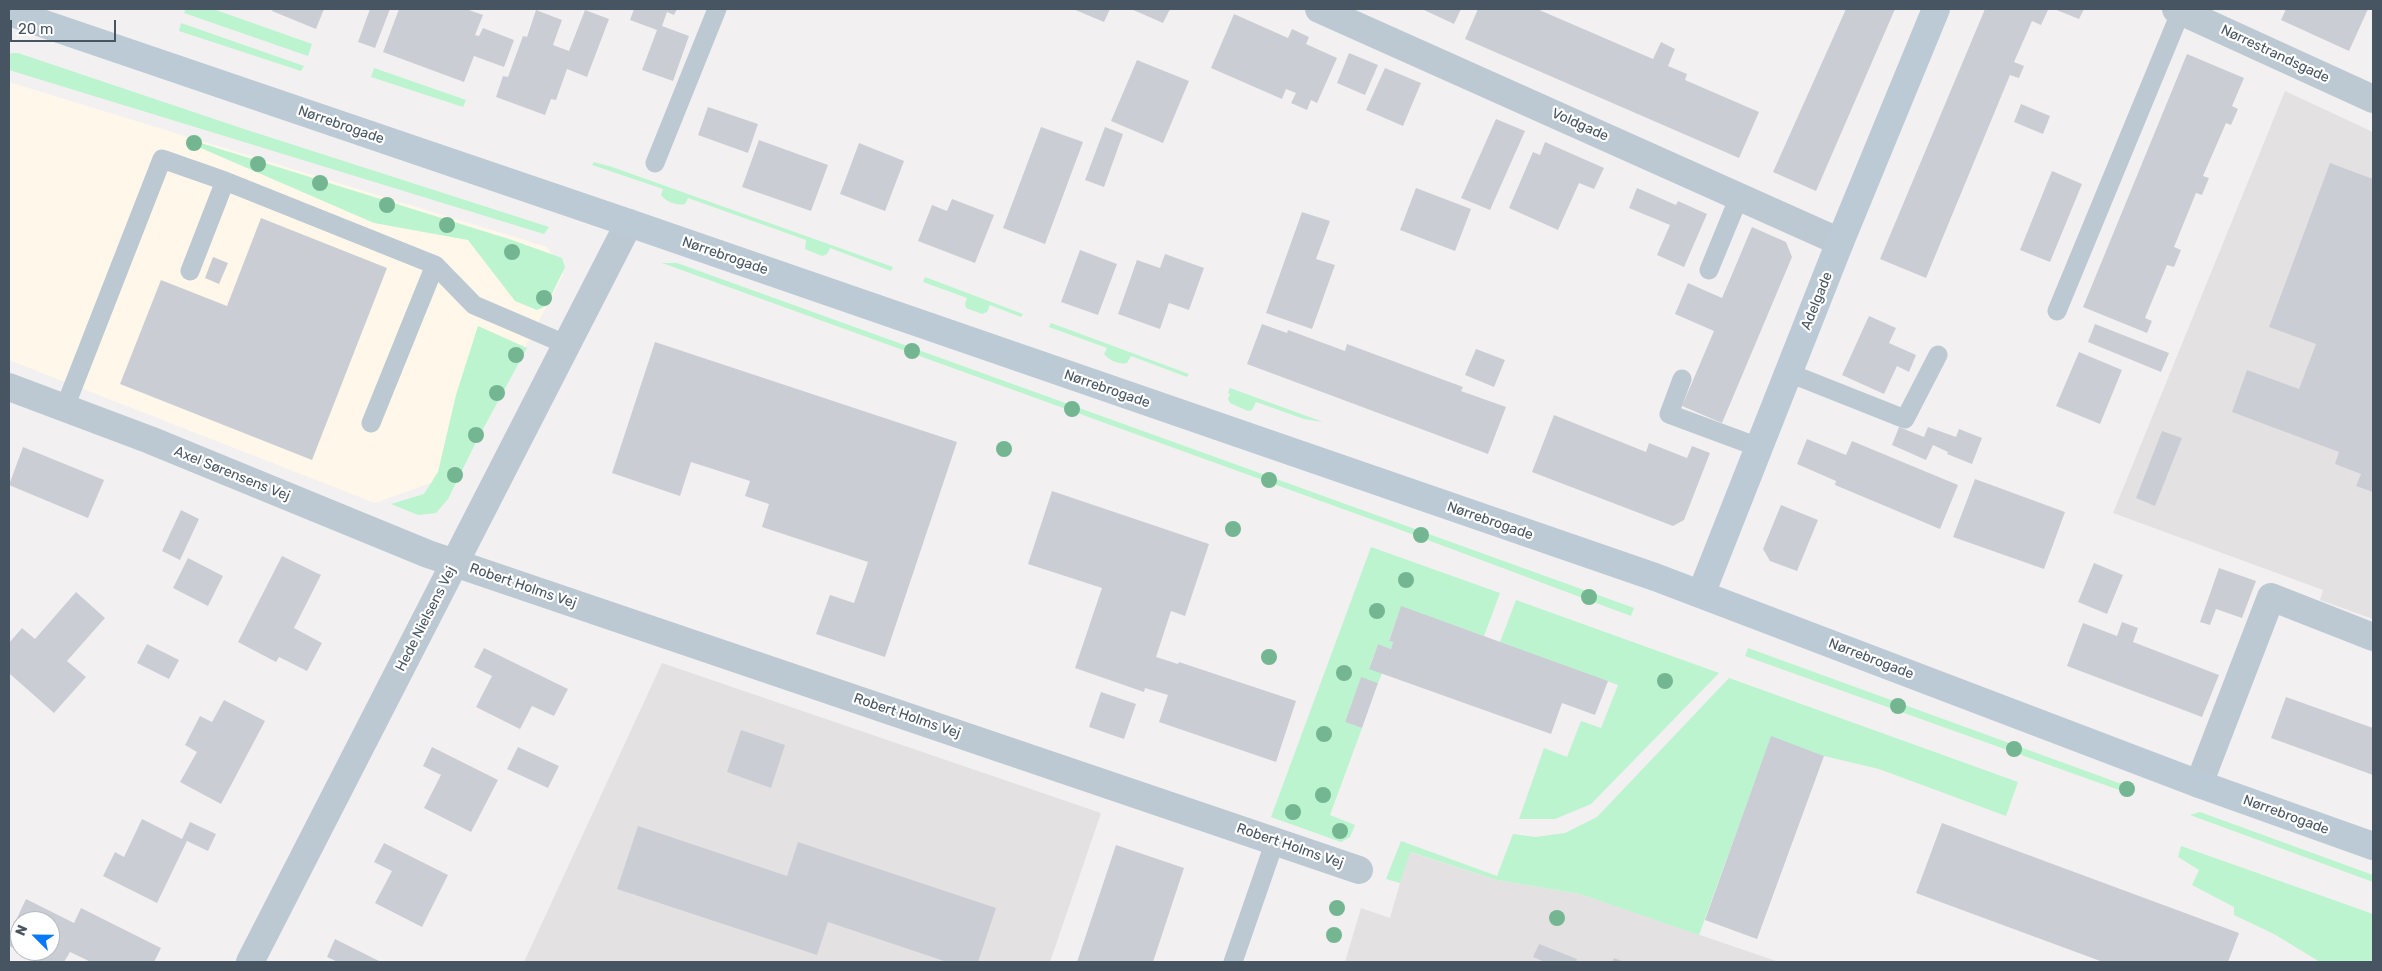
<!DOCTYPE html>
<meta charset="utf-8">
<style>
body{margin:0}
#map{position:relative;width:2382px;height:971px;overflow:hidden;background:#f3f0f1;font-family:Rubik,sans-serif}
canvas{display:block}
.frame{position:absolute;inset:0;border:10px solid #465561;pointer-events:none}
.north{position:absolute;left:10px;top:911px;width:50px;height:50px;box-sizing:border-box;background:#fff;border:1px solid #b5bbc0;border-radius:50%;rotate:293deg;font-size:14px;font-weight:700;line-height:20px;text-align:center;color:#465561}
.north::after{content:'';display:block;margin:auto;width:18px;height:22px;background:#0579f9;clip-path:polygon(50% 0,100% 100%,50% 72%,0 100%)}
.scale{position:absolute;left:10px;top:20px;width:106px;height:22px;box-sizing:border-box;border:2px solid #465561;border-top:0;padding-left:6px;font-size:15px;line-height:18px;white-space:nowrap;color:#465561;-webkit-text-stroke:4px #fff;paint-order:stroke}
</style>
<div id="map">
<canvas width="2382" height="971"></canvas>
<div class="frame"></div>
<div class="north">N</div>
<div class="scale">20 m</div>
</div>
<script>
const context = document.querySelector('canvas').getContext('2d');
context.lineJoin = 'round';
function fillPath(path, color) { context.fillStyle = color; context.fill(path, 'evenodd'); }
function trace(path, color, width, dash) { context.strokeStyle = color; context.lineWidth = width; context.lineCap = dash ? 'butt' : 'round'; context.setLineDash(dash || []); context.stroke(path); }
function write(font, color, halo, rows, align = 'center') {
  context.font = font + ' Rubik,sans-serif'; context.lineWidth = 4.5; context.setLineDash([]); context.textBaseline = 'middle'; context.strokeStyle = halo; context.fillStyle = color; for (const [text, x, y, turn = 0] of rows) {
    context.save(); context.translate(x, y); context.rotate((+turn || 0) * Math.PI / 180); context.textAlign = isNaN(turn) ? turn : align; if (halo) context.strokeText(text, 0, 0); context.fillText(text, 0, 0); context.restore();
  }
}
fillPath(new Path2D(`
 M9 82 547 247 563 275 459 473 375 503 9 360Z`), '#fef7ea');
fillPath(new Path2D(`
 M2285 91 2373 132V619L2320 600 2323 590 2113 513Z
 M662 663 1101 813 1050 962H524Z
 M1409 852 1497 880 1580 894 1779 962H1345L1361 908 1390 918Z`), '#e4e1e3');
fillPath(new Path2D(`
 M186 9H213L312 44 308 56 184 13Z
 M181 23 304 66 301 71 179 31Z
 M11 53H18L241 128 549 227 544 234 9 70V55Z
 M374 68 466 100 463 107 371 77Z
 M188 139 512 240 562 258 565 267 546 306 537 310 515 301 468 240 374 223 187 142Z
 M594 162 612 167 893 267 891 271 830 248 827 254 822 256 805 249 806 240 688 198 685 204C677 206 666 202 661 195L663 189 592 165Z
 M662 263H677L1634 608 1631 616 1390 526Z
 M925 277 1023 314 1021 317 990 305 987 312 982 314 966 308 965 304 967 298 923 282Z
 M1051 323 1189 374 1187 377 1131 356 1127 363C1120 365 1108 360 1104 354L1107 348 1049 327Z
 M478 326 527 348 477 440 448 499 436 513 418 515 391 504 424 494 438 472 456 395Z
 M1230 388 1323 422 1304 419 1256 402 1252 410 1248 411 1230 403 1228 399 1230 394 1228 393Z
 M1371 547 1500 593 1484 636 1401 607 1389 640 1393 642 1391 649 1378 644 1369 668 1382 673 1378 683 1361 678 1345 722 1362 728 1330 815 1355 825 1350 837 1341 842 1271 817Z
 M1516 600 1719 673 1591 804 1555 819H1519L1544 748 1567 757 1581 721 1601 728 1618 685 1500 642Z
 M1748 648 2130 787 2133 795 1745 656Z
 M1729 678 2018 782 2006 816 1879 769 1824 756 1771 737 1699 935 1580 894 1497 880 1410 852 1400 883 1386 879 1401 841 1497 876 1513 834 1535 837 1565 833 1597 817Z
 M2200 812 2373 875V882L2190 815Z
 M2181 846 2373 914V962H2320L2274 934 2234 915V907L2192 885 2199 870 2178 857Z`), '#bbf4cf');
fillPath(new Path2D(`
 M273 9H324L316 29 272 11Z
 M370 9H390L375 48 358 42Z
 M399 9H466L483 15 475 35 479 36 483 28 514 40 504 67 474 56 464 82 383 52Z
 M634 9H677L674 15 667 12 662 26 689 36 673 81 642 70 657 30 630 20Z
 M1073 9H1110L1104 22Z
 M1131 9H1170L1163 23Z
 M1422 9H1461L1454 24Z
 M1478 9H1537L1653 59 1661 42 1675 49 1668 66 1687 74 1685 80 1759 112 1739 158 1465 39Z
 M1846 9H1895L1816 191 1773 172Z
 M1985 9 2048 10 2041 25 2032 21 2014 62 2024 66 2019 78 2010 75 1926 278 1880 259Z
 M2054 9H2084L2079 19Z
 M2286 9H2368L2349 51 2281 20Z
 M536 10 562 20 553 45 569 51 585 10 609 19 587 77 567 69 556 100 551 99 545 115 496 97 503 76 508 77 523 36 527 37Z
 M1234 14 1288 38 1292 29 1309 37 1306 44 1337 58 1317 103 1311 100 1307 110 1291 103 1296 93 1286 89 1282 99 1211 68Z
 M1349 53 1378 65 1365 95 1337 83Z
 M2187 54 2244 78 2232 106 2238 109 2231 125 2226 123 2203 176 2209 178 2202 195 2196 193 2174 247 2181 250 2174 267 2167 265 2145 318 2152 321 2147 333 2083 307Z
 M1137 60 1189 81 1163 143 1111 121Z
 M1385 68 1421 83 1403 126 1366 110Z
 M2021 104 2050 116 2043 134 2014 122Z
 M708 107 758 124 748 153 698 135Z
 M1496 119 1525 131 1490 210 1461 198Z
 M1041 127 1083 142 1045 244 1003 228Z
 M1105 127 1123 134 1104 187 1085 180Z
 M759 140 828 165 811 211 742 187Z
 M1545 142 1604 168 1594 189 1579 183 1558 230 1509 208 1533 152 1540 155Z
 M859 143 904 161 885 211 840 194Z
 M2330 163 2373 179V492L2356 486 2361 474 2335 464 2339 452 2232 412 2247 370 2299 389 2316 344 2269 327Z
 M2052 171 2082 184 2050 262 2020 250Z
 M1416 188 1471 209 1455 251 1400 230Z
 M1637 188 1676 205 1678 201 1707 214 1684 267 1657 255 1670 225 1629 208Z
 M952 199 994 215 975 263 918 241 932 205 947 211Z
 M1302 212 1330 221 1316 259 1335 265 1312 329 1266 313Z
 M261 218 387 268 312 460 120 384 161 280 227 306Z
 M1752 227 1786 242 1792 257 1722 423 1682 406 1714 331 1675 314 1688 283 1722 298Z
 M1080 250 1117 264 1098 315 1061 302Z
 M1165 254 1204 268 1189 310 1169 303 1160 329 1118 314 1137 260 1160 268Z
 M213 257 228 263 219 284 205 278Z
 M1869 316 1896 328 1889 343 1916 355 1909 372 1897 366 1884 394 1842 375Z
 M1262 324 1287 333 1288 330 1345 351 1347 344 1463 387 1461 391 1506 407 1488 454 1247 364Z
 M2095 324 2169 353 2161 372 2088 342Z
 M655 342 957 442 885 657 816 634 830 595 854 603 868 562 762 527 769 504 745 496 750 481 691 462 680 496 612 473Z
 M1476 349 1505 360 1494 387 1465 375Z
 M2079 352 2122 370 2100 424 2056 406Z
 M1554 415 1646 452 1649 443 1687 458 1692 446 1710 453 1684 520 1673 526 1532 472Z
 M1899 427 1924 437 1928 427 1956 437 1959 429 1982 438 1972 464 1947 454 1948 452 1933 445 1926 460 1892 445Z
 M2162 431 2182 438 2155 506 2136 498Z
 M1807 439 1846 455 1852 441 1958 485 1940 529 1835 485 1836 481 1797 464Z
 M23 447 104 480 88 518 9 485Z
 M1975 479 2065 512 2044 569 1953 537Z
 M1052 491 1209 544 1185 616 1171 611 1156 657 1178 664 1179 662 1296 701 1276 762 1159 722 1168 695 1145 688 1144 692 1075 668 1102 588 1028 564Z
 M1781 505 1818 520 1797 571 1770 561 1763 549Z
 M181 510 199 519 180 560 162 551Z
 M282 556 321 575 294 628 322 643 307 671 279 657 276 662 238 642Z
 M188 558 223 576 208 606 173 588Z
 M2094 563 2123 575 2107 614 2078 602Z
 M2219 568 2256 581 2242 618 2216 609 2210 625 2200 622Z
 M76 592 105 618 67 661 86 677 54 713 10 674 9 676V643L22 628 35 639Z
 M1401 606 1608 681 1595 715 1562 703 1551 734 1369 669 1378 644 1391 649 1393 642 1389 641Z
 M2122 622 2138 628 2133 642 2219 675 2202 717 2067 666 2083 623 2117 636Z
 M147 644 179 660 169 679 137 663Z
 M484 648 568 689 554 716 532 706 520 729 476 707 492 676 474 667Z
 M1361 677 1378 683 1362 728 1345 722Z
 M1101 692 1136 704 1124 739 1089 727Z
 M2286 697 2373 728V775L2271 738Z
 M224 700 265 721 221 804 180 782 197 752 185 745 200 716 212 722Z
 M741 730 785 745 771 788 727 772Z
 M1771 736 1824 756 1757 939 1705 920Z
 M432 747 498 780 471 832 424 808 441 775 423 766Z
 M518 747 559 766 548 788 507 769Z
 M142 819 182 839 190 822 216 834 208 851 187 841 157 903 103 876 115 852 124 857Z
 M1942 823 2239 933 2228 962H2103L1916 893Z
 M638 826 787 876 798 842 996 908 978 962H947L828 922 817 955 617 889Z
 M384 843 448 875 422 927 375 903 392 871 374 862Z
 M1116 845 1184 868 1153 962H1077Z
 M26 899 74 923 81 908 161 948 154 962H91L70 952 64 962H42L9 946V935ZM20 921H50V951H20Z
 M335 939 381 962H338L327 957Z
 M1539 944 1577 959 1576 962H1545L1533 957Z
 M1614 958 1624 962H1612Z`), '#caced4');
trace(new Path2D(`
 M655 163 717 9
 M1709 270 1739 197
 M190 271 225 181
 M2057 311 2181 11
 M1789 373 1905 419 1938 355
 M1682 379 1669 414 1758 447
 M65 407 162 159 225 181 435 265
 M371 423 435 265 474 305 565 344
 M1233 962 1275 841`), '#bdc9d2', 19);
trace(new Path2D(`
 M1319 9 1840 242
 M2176 9 2373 99
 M9 387 150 440 428 554 1359 870
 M2199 784 2271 597 2373 637
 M250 962 629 223`), '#bdc9d2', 28);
trace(new Path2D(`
 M9 12 629 223 1655 577 2199 784 2373 846
 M1701 594 1840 242 1936 9`), '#bccad6', 28);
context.fillStyle = '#74b692';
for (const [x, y] of [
 [194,143],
 [258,164],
 [320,183],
 [387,205],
 [447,225],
 [512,252],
 [544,298],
 [912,351],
 [516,355],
 [497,393],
 [1072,409],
 [476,435],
 [1004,449],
 [455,475],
 [1269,480],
 [1233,529],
 [1421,535],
 [1406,580],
 [1589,597],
 [1377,611],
 [1269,657],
 [1344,673],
 [1665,681],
 [1898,706],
 [1324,734],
 [2014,749],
 [2127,789],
 [1323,795],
 [1293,812],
 [1340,831],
 [1337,908],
 [1557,918],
 [1334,935]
]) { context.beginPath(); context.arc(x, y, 8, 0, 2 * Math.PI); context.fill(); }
write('14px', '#465561', '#fff', [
 ["Nørrestrandsgade",2275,54,25],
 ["Nørrebrogade",341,125,19],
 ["Voldgade",1580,125,24],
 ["Nørrebrogade",725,256,19],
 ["Adelgade",1817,301,-68],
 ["Nørrebrogade",1107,389,19],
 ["Axel Sørensens Vej",232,474,22],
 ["Nørrebrogade",1490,521,19],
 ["Robert Holms Vej",523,586,19],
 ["Hede Nielsens Vej",426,619,-63],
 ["Nørrebrogade",1871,659,21],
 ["Robert Holms Vej",907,716,19],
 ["Nørrebrogade",2286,815,20],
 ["Robert Holms Vej",1290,846,19]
]);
</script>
